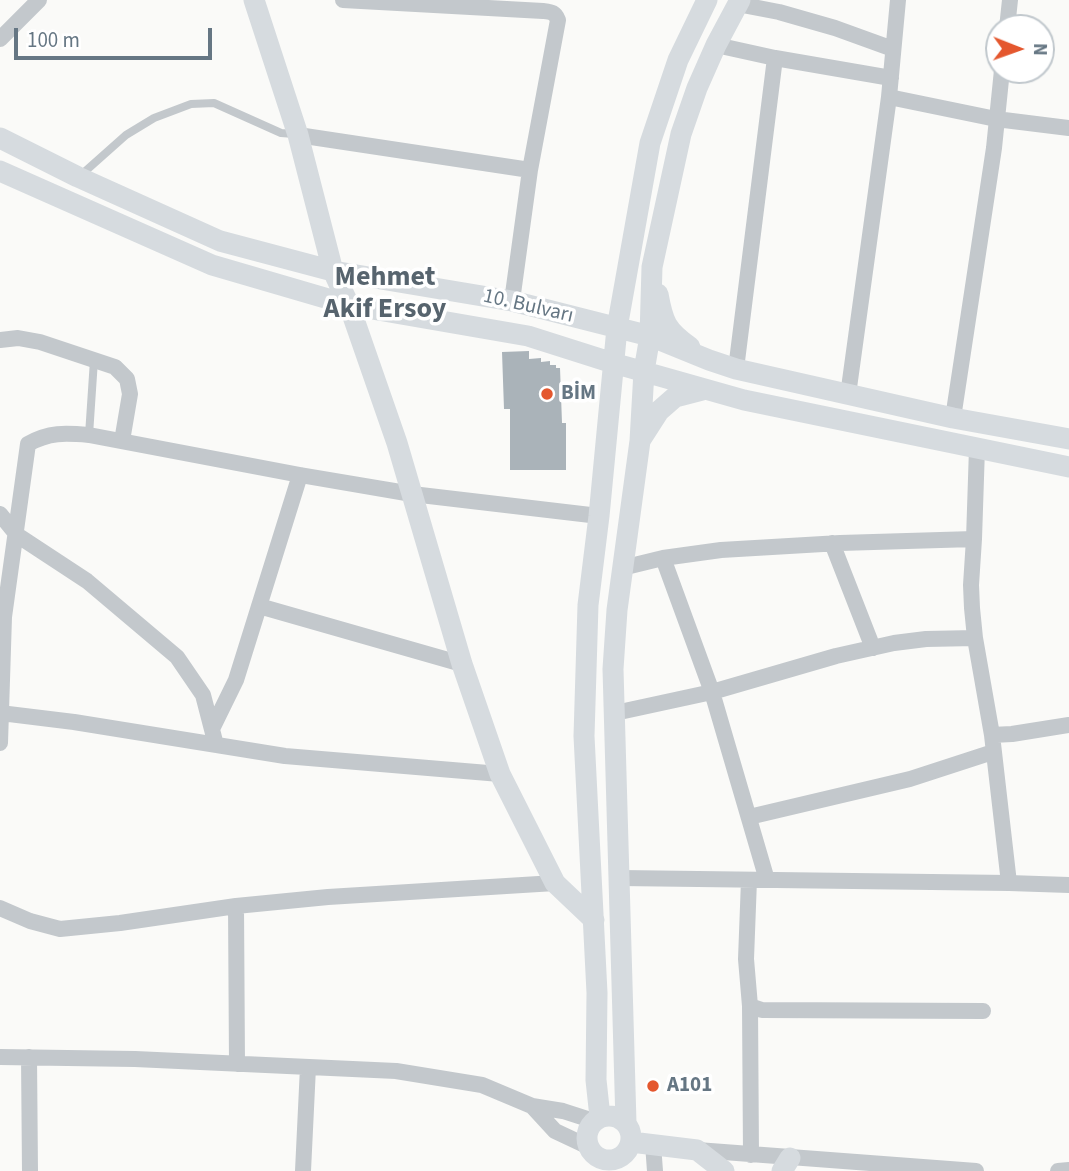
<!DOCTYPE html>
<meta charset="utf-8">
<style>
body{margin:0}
#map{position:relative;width:1069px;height:1171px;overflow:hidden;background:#fafaf8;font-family:"Source Sans 3",sans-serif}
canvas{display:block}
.north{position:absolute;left:985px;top:14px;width:70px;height:70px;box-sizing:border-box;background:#fff;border:2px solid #c1c8cd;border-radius:50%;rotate:91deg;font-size:19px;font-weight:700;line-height:28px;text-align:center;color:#657683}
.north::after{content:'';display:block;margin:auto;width:24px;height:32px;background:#e4572e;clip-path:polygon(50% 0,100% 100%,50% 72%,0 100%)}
.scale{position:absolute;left:14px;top:28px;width:198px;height:32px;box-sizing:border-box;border:4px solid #657683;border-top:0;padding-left:9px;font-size:21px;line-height:24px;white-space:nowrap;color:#657683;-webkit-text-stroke:5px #fff;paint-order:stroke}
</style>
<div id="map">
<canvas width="1069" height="1171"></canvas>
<div class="north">N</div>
<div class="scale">100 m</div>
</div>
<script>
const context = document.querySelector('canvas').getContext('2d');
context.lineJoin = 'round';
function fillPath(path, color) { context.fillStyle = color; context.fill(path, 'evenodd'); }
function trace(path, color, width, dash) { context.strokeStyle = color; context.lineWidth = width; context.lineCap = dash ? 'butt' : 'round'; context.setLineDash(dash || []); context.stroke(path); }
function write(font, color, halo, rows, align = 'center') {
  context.font = font + ' "Source Sans 3",sans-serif'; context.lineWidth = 7; context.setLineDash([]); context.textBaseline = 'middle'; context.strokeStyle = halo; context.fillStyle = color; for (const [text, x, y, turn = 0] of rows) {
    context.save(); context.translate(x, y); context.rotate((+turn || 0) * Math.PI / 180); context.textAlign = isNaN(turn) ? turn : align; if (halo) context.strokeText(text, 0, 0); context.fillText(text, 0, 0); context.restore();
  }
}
fillPath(new Path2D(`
 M529 351V359L541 358V362L550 361V365H556V368H560L562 423H566V470H510V409H504L502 352Z`), '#aab3b9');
trace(new Path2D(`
 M81 175 126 135 154 118 191 104 214 103 281 133 294 134
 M89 435 94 360`), '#c3c8cc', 8);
trace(new Path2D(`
 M343 0 543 11C551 12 555 12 558 20L530 170 512 301
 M737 4 779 12 835 28 893 49
 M1007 28 1010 0
 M0 39 39 0
 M716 45 775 58 891 78
 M889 97 996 119 1069 128
 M298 135 530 170
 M0 340 18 338 40 342 115 367 127 379 130 394 122 441
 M736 369 775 58
 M848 395 889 97 898 0
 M953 418 994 148 1002 70
 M977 448 974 539 971 585 972 608 975 638 992 735 1009 883
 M0 514 17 535 87 581 177 657 203 695 216 745
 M832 543 873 648
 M663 558 712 692 767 880
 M622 568 663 558 721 550 840 543 974 539
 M259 606 462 664
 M0 713 74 722 285 756 500 774
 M615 713 712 692 836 656 894 643 926 639 975 638
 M212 729 236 680 300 475
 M992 735 1012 734 1069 725
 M0 743 4 617 28 444C49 432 65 433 89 435L300 475 412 494 599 516
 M749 817 910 779 993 752
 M620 878 1009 883 1069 885
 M749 880 746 959 750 1006 762 1010 983 1011
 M236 906 237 1064
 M0 908 30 921 60 929 120 923 236 906 328 897 555 883
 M750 1006 751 1155
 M0 1057 135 1059 396 1071 482 1085 532 1106 563 1111 594 1121
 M29 1057 30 1171
 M532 1106 555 1131 589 1147
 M653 1144 655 1171
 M697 1150 976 1171
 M303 1171 308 1067
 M1058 1171 1069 1170`), '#c3c8cc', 16);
trace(new Path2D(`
 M254 0 298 135 333 271 349 305 397 443 462 664 500 774 555 883 594 920
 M0 138 78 177 220 241 333 271 512 301 650 336 709 360 736 369 953 418 1069 439
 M0 171 212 265 349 305 528 336 613 363 744 400 1069 467
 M658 294C663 322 666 330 690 347
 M641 439 659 411 675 397 702 390
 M587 1138a22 22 0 1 1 44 0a22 22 0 1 1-44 0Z
 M600 1117 596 1080 597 993 584 736 588 605 599 516 617 328 650 143 678 60 707 0
 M626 1123 613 669 617 610 640 441 644 371 650 336 652 267 681 134 697 88 716 45 740 0
 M631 1142 697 1150 724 1171
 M782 1171 790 1158`), '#d6dbdf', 21);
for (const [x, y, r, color] of [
 [547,394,7,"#e4572e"],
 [653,1086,7,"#e4572e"]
]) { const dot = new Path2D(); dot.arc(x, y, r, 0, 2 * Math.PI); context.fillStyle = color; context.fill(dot); trace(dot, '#fff', 2.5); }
write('21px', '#657683', '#fff', [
 ["10. Bulvarı",528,307,13]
]);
write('bold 21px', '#657683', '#fff', [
 ["BİM",561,394],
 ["A101",667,1086]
], 'left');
write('bold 28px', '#57646e', '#fff', [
 ["Mehmet",385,279],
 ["Akif Ersoy",385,311]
]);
</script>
